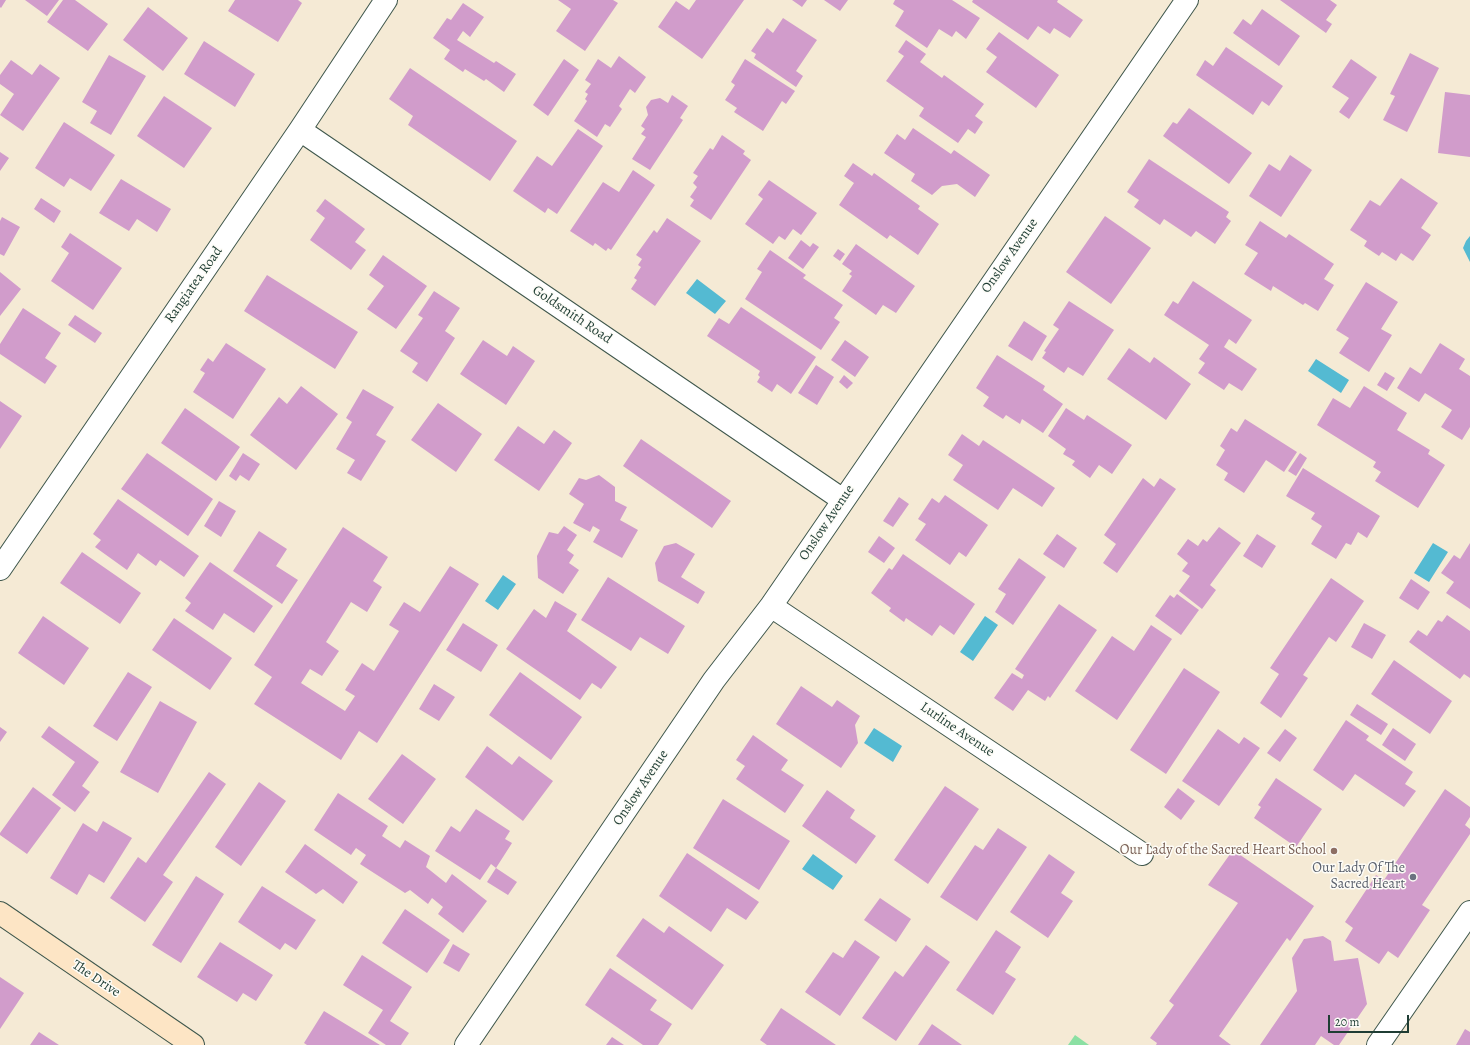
<!DOCTYPE html>
<style>
body{margin:0}
#map{position:relative;width:1470px;height:1045px;overflow:hidden;background:#f5ead5;font-family:Alegreya,serif}
canvas{display:block}
.scale{position:absolute;left:1328px;top:1015px;width:81px;height:18px;box-sizing:border-box;border:2px solid #1f3d34;border-top:0;padding-left:5px;font-size:12px;line-height:14px;white-space:nowrap;color:#1f3d34;-webkit-text-stroke:3px #fdfcf7;paint-order:stroke}
</style>
<div id="map">
<canvas width="1470" height="1045"></canvas>
<div class="scale">20 m</div>
</div>
<script>
const context = document.querySelector('canvas').getContext('2d');
context.lineJoin = 'round';
function fillPath(path, color) { context.fillStyle = color; context.fill(path, 'evenodd'); }
function trace(path, color, width, dash) { context.strokeStyle = color; context.lineWidth = width; context.lineCap = dash ? 'butt' : 'round'; context.setLineDash(dash || []); context.stroke(path); }
function write(font, color, halo, rows, align = 'center') {
  context.font = font + ' Alegreya,serif'; context.lineWidth = 3; context.setLineDash([]); context.textBaseline = 'middle'; context.strokeStyle = halo; context.fillStyle = color; for (const [text, x, y, turn = 0] of rows) {
    context.save(); context.translate(x, y); context.rotate((+turn || 0) * Math.PI / 180); context.textAlign = isNaN(turn) ? turn : align; if (halo) context.strokeText(text, 0, 0); context.fillText(text, 0, 0); context.restore();
  }
}
fillPath(new Path2D(`
 M1075 1035 1089 1045H1068Z`), '#8be0a3');
fillPath(new Path2D(`
 M1470 236V262L1463 248 1466 241Z
 M697 279 726 301 715 314 686 293Z
 M1316 359 1349 380 1341 393 1308 371Z
 M1433 543 1448 552 1429 582 1414 573Z
 M503 575 516 584 498 610 485 601Z
 M985 616 998 625 973 661 960 652Z
 M874 728 902 746 893 762 864 743Z
 M813 854 843 876 833 890 802 869Z`), '#54bad2');
fillPath(new Path2D(`
 M0 0H6L1 8 0 7Z
 M25 0H59L47 16Z
 M63 0H75L108 24 88 51 47 22Z
 M235 0H298L302 3 278 42 228 11Z
 M558 0H613L618 3 585 51 556 31 571 9Z
 M696 0H744L702 59 658 27 676 1 689 10Z
 M792 0H807L802 7Z
 M824 0H848L840 11Z
 M895 0H952L980 18 966 39 956 31 952 37 939 29 927 48 895 26 904 11 893 4Z
 M973 0H1058L1057 2 1083 20 1070 38 1054 28 1050 34 1038 26 1028 40 972 2Z
 M1280 0H1330L1337 5 1326 20 1332 24 1326 33Z
 M463 3 484 17 470 37 463 31 457 40 494 63 496 61 516 74 504 92 486 79 484 81 465 69 463 72 444 59 450 50 433 38 447 18 451 20Z
 M148 7 188 38 163 71 123 40Z
 M1262 9 1300 36 1279 66 1233 33 1243 19 1251 25Z
 M783 18 817 40 796 71 803 76 796 87 754 58 756 54 751 51 767 28 773 33Z
 M999 32 1059 75 1036 108 986 72 997 57 986 49Z
 M906 40 926 54 920 62 942 78 944 75 984 104 975 116 983 122 975 134 968 129 958 143 919 116 924 108 886 81 904 56 898 52Z
 M204 41 255 74 235 107 184 74Z
 M1226 47 1283 86 1269 106 1262 101 1253 115 1196 75 1205 60 1213 66Z
 M1410 53 1439 68 1407 132 1383 120 1395 96 1390 94Z
 M109 55 146 76 111 135 90 123 97 111 82 102Z
 M619 56 646 77 635 93 630 89 619 106 622 109 610 127 605 124 597 137 574 121 587 101 585 99 588 94 585 92 591 84 585 80 598 59 611 68Z
 M564 59 579 70 548 116 533 105Z
 M745 59 795 91 786 104 782 101 763 131 734 112 737 108 725 100 735 85 731 82Z
 M1351 59 1377 77 1349 119 1339 112 1349 98 1332 87Z
 M11 60 32 75 40 64 60 78 23 131 0 115 14 94 0 84V75Z
 M410 68 517 141 490 181 408 125 413 116 389 99Z
 M1445 92 1470 95V157L1438 153Z
 M672 95 688 106 680 118 683 120 650 170 632 159 646 137 641 134 645 129 641 126 648 115 646 107 651 100 660 98 668 103Z
 M164 96 212 128 184 168 137 136Z
 M1189 108 1252 153 1229 184 1163 136 1173 122 1177 124Z
 M64 122 115 155 91 191 70 178 64 187 35 168Z
 M913 128 951 154 954 150 990 175 975 197 957 184 942 186 932 195 911 181 915 174 884 153 897 134 905 140Z
 M578 129 603 146 557 214 548 208 545 213 513 191 537 156 552 166Z
 M722 135 745 151 743 154 751 160 711 220 690 206 694 200 690 197 697 187 693 183 698 176 693 173 710 148 713 150Z
 M0 152 9 158 0 171Z
 M1290 155 1312 170 1281 217 1249 196 1269 164 1280 171Z
 M1149 159 1229 212 1226 217 1231 221 1215 244 1196 231 1191 237 1164 219 1160 225 1134 207 1139 200 1127 192Z
 M853 163 872 176 874 173 920 206 918 209 939 224 918 255 890 235 887 239 839 205 854 183 844 176Z
 M633 170 655 185 611 250 608 248 606 251 595 243 593 246 570 231 603 182 619 192Z
 M1401 178 1438 203 1421 228 1431 235 1413 261 1401 253 1396 261 1382 252 1379 256 1364 246 1367 241 1350 230 1370 200 1380 206Z
 M121 179 171 209 157 232 137 219 129 231 99 213Z
 M769 180 817 213 801 235 793 229 785 240 779 236 773 244 745 224 763 199 758 195Z
 M41 198 61 211 54 223 34 209Z
 M325 199 365 229 355 242 366 250 351 270 310 240 325 218 316 211Z
 M1105 216 1151 248 1111 304 1066 272Z
 M2 217 20 227 4 256 0 254V221Z
 M667 218 701 241 655 306 631 289 637 280 634 278 641 267 638 265 642 259 636 255 654 230 657 233Z
 M1260 221 1286 238 1289 234 1334 264 1324 279 1334 285 1318 311 1305 303 1303 305 1273 286 1271 291 1244 274 1258 253 1245 245Z
 M70 233 122 268 93 310 51 281 69 253 61 247Z
 M801 240 810 247 813 243 819 247 803 269 788 258Z
 M856 244 915 286 896 313 883 305 876 315 842 291 852 276 849 274 852 271 842 264Z
 M838 249 845 254 840 261 833 256Z
 M770 250 806 275 803 278 843 305 834 318 840 322 821 350 745 299 762 272 757 269Z
 M383 255 427 286 396 329 367 309 384 286 369 275Z
 M0 272 21 289 0 316Z
 M267 275 358 332 335 369 244 311Z
 M1193 281 1252 320 1236 344 1229 339 1224 347 1257 369 1242 391 1229 383 1224 390 1198 373 1205 363 1199 359 1209 345 1164 315 1173 301 1178 304Z
 M1366 282 1398 302 1381 329 1392 335 1369 372 1339 353 1349 338 1336 330Z
 M434 291 460 308 445 331 455 338 427 382 412 372 418 363 400 351 423 318 418 315Z
 M1069 301 1114 330 1083 376 1068 367 1064 373 1042 358 1046 352 1044 351 1059 329 1053 325Z
 M741 307 816 357 791 394 777 384 772 392 757 382 760 377 758 375 760 371 707 336 719 318 729 324Z
 M23 308 61 333 45 358 57 366 45 384 0 354V344Z
 M75 315 102 333 95 343 68 325Z
 M1024 321 1047 336 1032 361 1008 346Z
 M483 340 507 356 513 346 535 361 506 405 460 374Z
 M845 340 869 357 855 377 831 360Z
 M226 343 266 369 233 419 193 392 205 373 200 370 208 358 213 362Z
 M1440 343 1465 359 1459 369 1470 376V427L1462 440 1441 427 1452 410 1425 393 1419 402 1397 388 1410 367 1421 374Z
 M1129 348 1150 363 1154 357 1191 384 1166 420 1107 379Z
 M997 355 1045 386 1043 390 1063 404 1043 433 1022 419 1020 424 1006 415 1003 419 983 406 989 397 976 388Z
 M816 365 834 377 817 405 798 393Z
 M1385 372 1395 378 1387 391 1377 385Z
 M844 375 853 383 847 389 839 382Z
 M301 386 338 414 296 470 250 435 279 397 287 404Z
 M1364 386 1407 413 1397 430 1430 450 1428 454 1445 465 1418 508 1375 481 1381 472 1373 467 1376 462 1317 425 1333 398 1350 408Z
 M363 389 394 407 376 435 386 441 361 481 347 473 355 460 336 449 352 422 346 418Z
 M0 401 22 416 0 449Z
 M438 403 482 434 456 472 411 440Z
 M185 408 240 447 216 481 161 443Z
 M1066 408 1084 420 1087 415 1132 445 1112 474 1099 465 1090 478 1072 465 1075 461 1063 454 1066 449 1048 436Z
 M1245 419 1297 452 1284 472 1266 460 1244 493 1224 480 1228 473 1216 465 1225 450 1220 446 1231 428 1237 432Z
 M518 426 544 444 554 430 572 443 539 491 494 460Z
 M962 434 979 446 983 440 1055 488 1042 507 1013 488 998 510 953 480 963 465 948 455Z
 M641 439 731 501 712 528 623 466Z
 M147 453 213 499 188 536 121 489Z
 M243 453 260 464 249 481 240 475 236 481 229 476Z
 M1300 453 1307 458 1296 476 1288 471Z
 M1303 468 1380 516 1367 538 1358 532 1351 545 1346 543 1336 559 1311 544 1322 526 1311 519 1315 513 1286 496Z
 M599 475 615 487V501L627 507 620 520 638 530 622 558 593 542 600 530 593 526 590 532 573 523 584 504 569 494 579 478 586 480Z
 M1143 478 1154 487 1160 478 1176 489 1117 573 1103 563 1116 544 1104 535Z
 M945 495 988 525 966 557 959 552 950 565 915 540 926 524 918 519 932 498 939 503Z
 M899 497 909 504 893 527 883 521Z
 M118 499 199 556 184 577 160 560 156 566 138 553 127 570 95 547 101 540 93 534Z
 M219 501 236 511 221 537 204 526Z
 M564 526 577 535 567 550 574 555 569 563 579 570 563 594 538 578 537 556 549 532 558 534Z
 M343 527 388 557 373 581 382 587 367 612 351 602 326 642 339 651 322 676 310 669 301 683 345 711 355 696 345 690 362 663 374 671 399 631 389 625 404 602 420 612 450 566 479 584 377 743 359 731 341 760 254 704 272 677 254 665Z
 M1219 527 1241 543 1210 585 1216 590 1202 609 1179 591 1190 576 1182 571 1188 563 1177 554 1188 539 1198 546 1203 539 1207 542Z
 M259 531 287 549 276 566 298 580 282 604 233 571Z
 M1057 534 1077 548 1064 568 1043 554Z
 M1257 534 1276 546 1262 568 1243 556Z
 M879 536 895 548 884 563 868 552Z
 M676 543 695 554 681 577 705 592 698 604 658 581 655 563 664 546Z
 M1470 543V609L1446 593 1454 582 1441 573 1454 555 1460 559Z
 M82 552 141 593 120 624 60 583Z
 M903 554 975 604 954 635 940 625 932 636 906 618 904 622 889 611 891 608 871 593 889 568 892 570Z
 M1019 558 1046 577 1013 625 995 612 1006 594 998 589Z
 M210 562 273 606 254 633 224 613 213 630 185 611 191 603 185 598Z
 M608 577 685 626 668 654 640 637 631 651 581 620Z
 M1331 578 1364 601 1336 642 1329 637 1303 675 1308 678 1281 718 1260 703 1279 674 1270 668Z
 M1411 579 1430 592 1418 610 1399 598Z
 M1177 594 1199 610 1181 635 1155 616 1170 595 1174 598Z
 M555 601 577 614 567 631 617 667 601 689 592 683 580 700 506 649 534 609 546 618Z
 M1059 604 1097 630 1050 698 1048 696 1045 701 1028 690 1013 711 994 698 1012 673 1022 679 1024 675 1015 669Z
 M1447 615 1470 631V678L1464 674 1460 679 1409 642 1418 630 1427 636 1438 620 1442 622Z
 M43 616 89 648 64 685 18 653Z
 M174 618 232 658 210 690 152 650Z
 M463 623 498 645 481 672 446 650Z
 M1364 623 1386 635 1372 659 1351 647Z
 M1151 625 1172 639 1117 720 1075 691 1112 636 1134 651Z
 M1394 660 1452 701 1430 734 1371 694Z
 M1184 668 1220 692 1166 774 1130 750Z
 M128 672 152 687 117 741 93 726Z
 M520 672 582 717 551 760 489 715Z
 M434 684 455 697 439 721 419 709Z
 M801 686 832 707 837 700 860 716 855 725 858 743 841 768 776 724Z
 M160 701 197 722 158 793 120 772Z
 M1357 704 1388 724 1381 735 1350 715Z
 M1346 720 1369 736 1366 740 1413 772 1405 784 1416 791 1404 807 1355 774 1343 791 1313 770Z
 M49 726 99 762 82 786 90 792 75 812 52 795 75 762 41 737Z
 M0 727 7 732 0 742Z
 M1393 728 1416 744 1405 761 1382 745Z
 M1218 729 1239 744 1244 737 1260 748 1219 806 1182 781Z
 M1285 729 1297 738 1280 762 1267 753Z
 M753 735 788 760 781 770 804 785 785 813 736 779 745 766 736 760Z
 M487 746 512 765 519 756 553 781 523 821 465 777Z
 M402 754 436 779 403 824 368 799Z
 M209 772 226 784 163 875 173 882 145 922 110 898 138 857 146 863Z
 M1276 778 1322 809 1296 847 1254 818 1261 807 1258 805Z
 M259 782 286 801 241 866 215 847Z
 M945 786 979 809 928 884 894 860Z
 M33 787 61 808 27 854 0 835V833Z
 M1178 788 1195 801 1181 820 1164 807Z
 M1445 789 1470 807V817L1465 825 1470 829V834L1422 905 1430 910 1398 958 1388 951 1379 964 1345 941 1353 928 1345 922 1376 875 1384 880Z
 M827 790 855 810 850 818 876 836 856 864 802 826Z
 M338 793 388 826 382 836 400 848 405 840 430 856 426 867 446 883 452 874 487 901 463 933 438 914 443 907 432 898 428 904 410 890 405 893 360 864 366 855 356 848 351 855 314 830Z
 M723 799 790 841 759 890 693 848Z
 M476 809 510 831 505 839 512 843 496 868 491 864 480 880 435 851 451 826 460 832Z
 M103 821 132 838 104 883 89 874 77 895 50 878 83 823 97 832Z
 M998 828 1027 847 977 921 940 897 975 845 983 850Z
 M305 844 358 882 343 904 323 889 316 894 285 872Z
 M1233 850 1314 906 1290 941 1287 938 1219 1036 1231 1045H1156L1157 1043 1150 1038 1174 1005 1169 1001 1238 903 1208 885Z
 M687 853 759 902 746 920 727 908 711 932 659 896Z
 M1049 854 1075 872 1061 893 1073 901 1048 938 1010 912Z
 M496 868 517 882 508 895 487 882Z
 M196 876 224 894 181 963 152 945Z
 M262 886 316 920 296 950 285 943 280 950 238 922Z
 M880 898 911 919 896 942 864 920Z
 M405 909 450 940 427 973 382 943Z
 M643 918 664 933 669 926 724 965 692 1010 616 956Z
 M996 930 1021 947 1005 972 1016 979 993 1015 956 990Z
 M1323 936 1331 941 1334 961 1358 958 1367 1004 1339 1045H1334L1321 1036 1315 1045H1260L1297 991 1292 958 1304 939Z
 M855 940 880 957 840 1016 805 992 833 952 843 958Z
 M220 942 273 975 256 1001 243 993 237 1002 197 977Z
 M453 944 470 954 459 972 443 963Z
 M926 945 950 962 896 1041 862 1018 895 971 903 977Z
 M362 955 412 987 390 1021 409 1033 401 1045H386L368 1033 383 1010 343 985Z
 M610 968 657 1000 650 1010 672 1024 658 1045H643L585 1005Z
 M0 977 24 993 0 1029Z
 M781 1008 836 1045H767L760 1040Z
 M324 1011 380 1045H307L304 1043Z
 M932 1024 962 1045H918Z
 M1465 1029 1470 1032V1045H1456Z
 M39 1032 59 1045H30Z
 M612 1037 624 1045H606Z`), '#d19ccb');
const street = new Path2D(`
 M300 130 843 500
 M0 569 300 130 386 0
 M771 606 1142 854
 M466 1045 714 680 771 606 1187 0
 M1378 1045 1470 912`);
const secondary = new Path2D(`
 M0 913 193 1045`);
trace(street, '#3f574c', 24);
trace(secondary, '#3f574c', 24);
trace(street, '#fff', 22);
trace(secondary, '#fde5c5', 22);
for (const [x, y, r, color] of [
 [1334,851,4,"#8d6e63"],
 [1413,877,4,"#6b7280"]
]) { const dot = new Path2D(); dot.arc(x, y, r, 0, 2 * Math.PI); context.fillStyle = color; context.fill(dot); trace(dot, '#fdfcf7', 1.5); }
write('14px', '#1f3d34', '#fdfcf7', [
 ["Onslow Avenue",1010,256,-55],
 ["Rangiatea Road",194,285,-55],
 ["Goldsmith Road",572,315,34],
 ["Onslow Avenue",827,523,-56],
 ["Lurline Avenue",957,730,34],
 ["Onslow Avenue",641,788,-56],
 ["The Drive",96,979,34]
]);
write('14px', '#785e54', '#fdfcf7', [
 ["Our Lady of the Sacred Heart School",1326,851]
], 'right');
write('14px', '#5b616d', '#fdfcf7', [
 ["Our Lady Of The",1405,869],
 ["Sacred Heart",1405,885]
], 'right');
</script>
